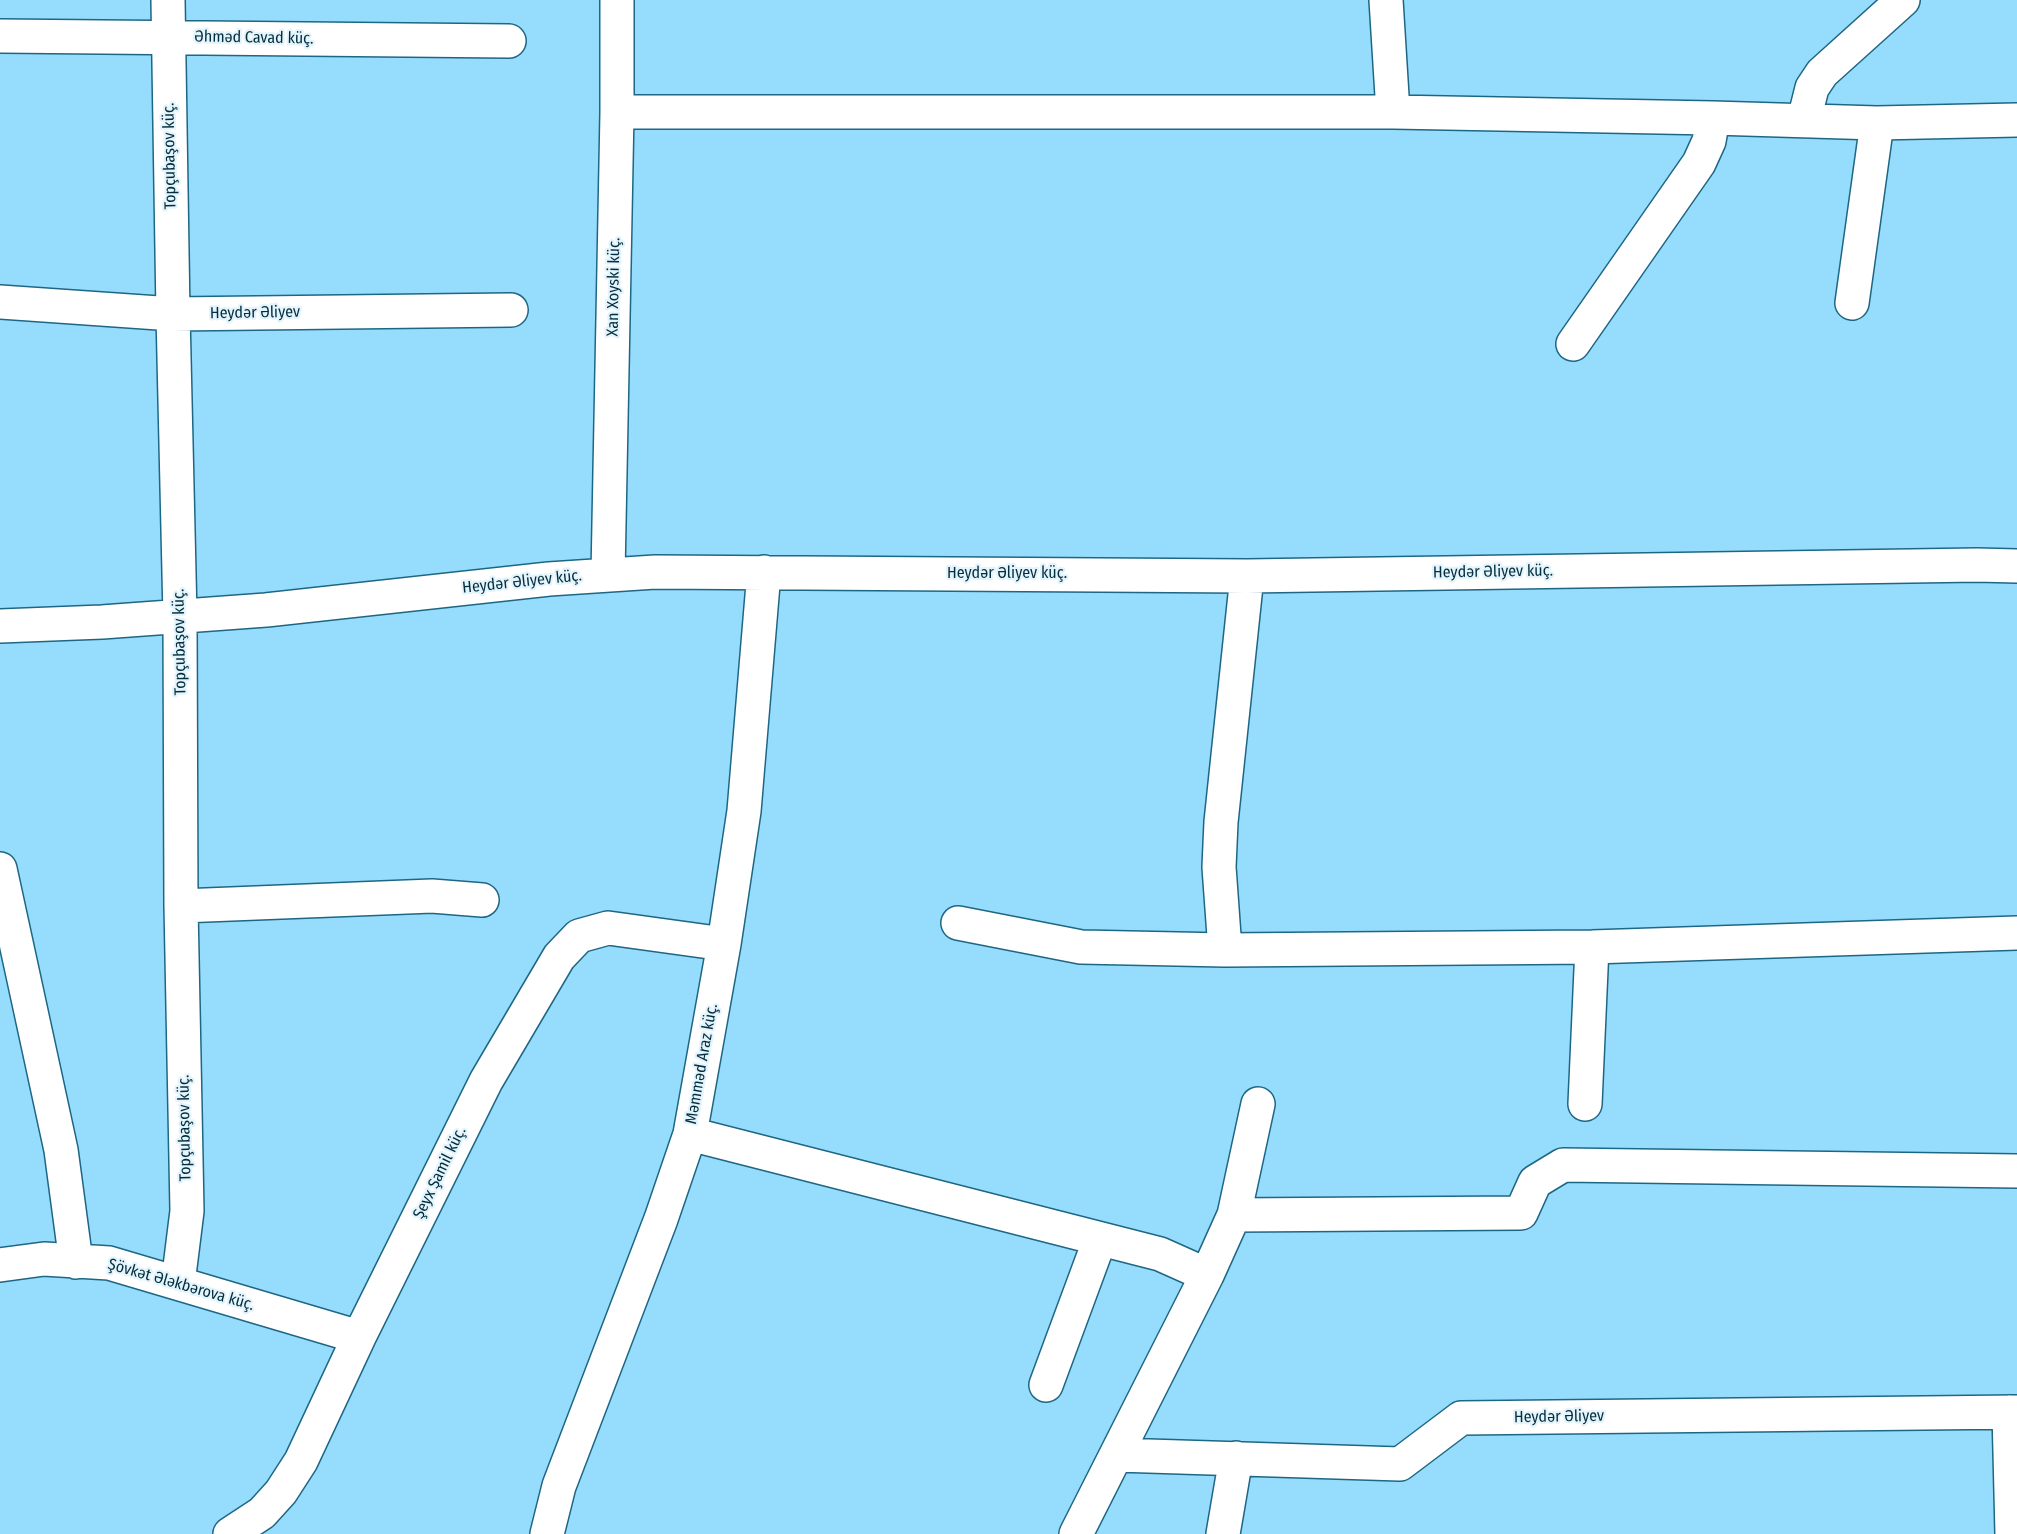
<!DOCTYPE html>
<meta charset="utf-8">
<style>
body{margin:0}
canvas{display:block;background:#96dcfc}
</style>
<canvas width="2017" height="1534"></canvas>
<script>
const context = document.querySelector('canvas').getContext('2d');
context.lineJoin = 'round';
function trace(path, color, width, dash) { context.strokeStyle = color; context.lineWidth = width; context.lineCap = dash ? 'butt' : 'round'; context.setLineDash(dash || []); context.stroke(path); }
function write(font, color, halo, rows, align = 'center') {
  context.font = font + ' "Fira Sans Condensed",sans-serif'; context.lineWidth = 4.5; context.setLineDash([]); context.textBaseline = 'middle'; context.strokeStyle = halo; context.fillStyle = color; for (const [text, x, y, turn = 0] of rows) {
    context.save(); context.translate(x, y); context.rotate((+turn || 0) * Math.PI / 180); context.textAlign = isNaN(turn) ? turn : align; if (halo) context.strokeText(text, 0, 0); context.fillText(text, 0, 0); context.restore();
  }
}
const minor = new Path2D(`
 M168 0 173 314 180 616 181 906 187 1211 178 1283
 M1386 0 1393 112
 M0 36 509 41
 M617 112H1393L1713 118 1877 123 2017 120
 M1804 120 1812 88 1822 73 1903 0
 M0 302 173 314 511 310
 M1852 303 1877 123
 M1573 344 1699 163 1709 141 1713 118
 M608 574 617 112V0
 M0 626 102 622 266 610 549 579 655 572 1247 576 1977 565 2017 566
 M0 869 61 1150 76 1262
 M181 906 432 896 482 900
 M958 923 1081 947 1225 950 1592 947 2017 933
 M1225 950 1219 867 1221 822 1247 576
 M1585 1104 1592 947
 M690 1134 1160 1254 1207 1275
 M1234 1215 1521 1213 1535 1182 1563 1165 2017 1171
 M0 1265 44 1259 109 1263 359 1337
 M1046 1385 1100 1239
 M2009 1412 2012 1534
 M1117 1455 1400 1464 1461 1418 2017 1412
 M230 1534 262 1513 281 1492 301 1461 359 1337 486 1081 559 957 579 936 608 928 724 944
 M547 1534 559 1486 661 1219 690 1134 724 944 744 811 764 572
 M1076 1534 1207 1275 1234 1215 1258 1104
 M1223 1534 1236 1458`);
trace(minor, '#1e6784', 36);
trace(minor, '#fff', 33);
write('16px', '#042e3d', '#e4f4fc', [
 ["Əhməd Cavad küç.",254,38,1],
 ["Topçubaşov küç.",170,156,-91],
 ["Xan Xoyski küç.",614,287,-89],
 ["Heydər Əliyev",255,313,-1],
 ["Heydər Əliyev küç.",1493,572,-1],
 ["Heydər Əliyev küç.",1007,574],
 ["Heydər Əliyev küç.",522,582,-6],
 ["Topçubaşov küç.",180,642,-91],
 ["Məmməd Araz küç.",702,1064,-80],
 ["Topçubaşov küç.",185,1128,-91],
 ["Şeyx Şamil küç.",440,1173,-64],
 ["Şövkət Ələkbərova küç.",181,1285,16],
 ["Heydər Əliyev",1559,1417,-1]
]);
</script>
